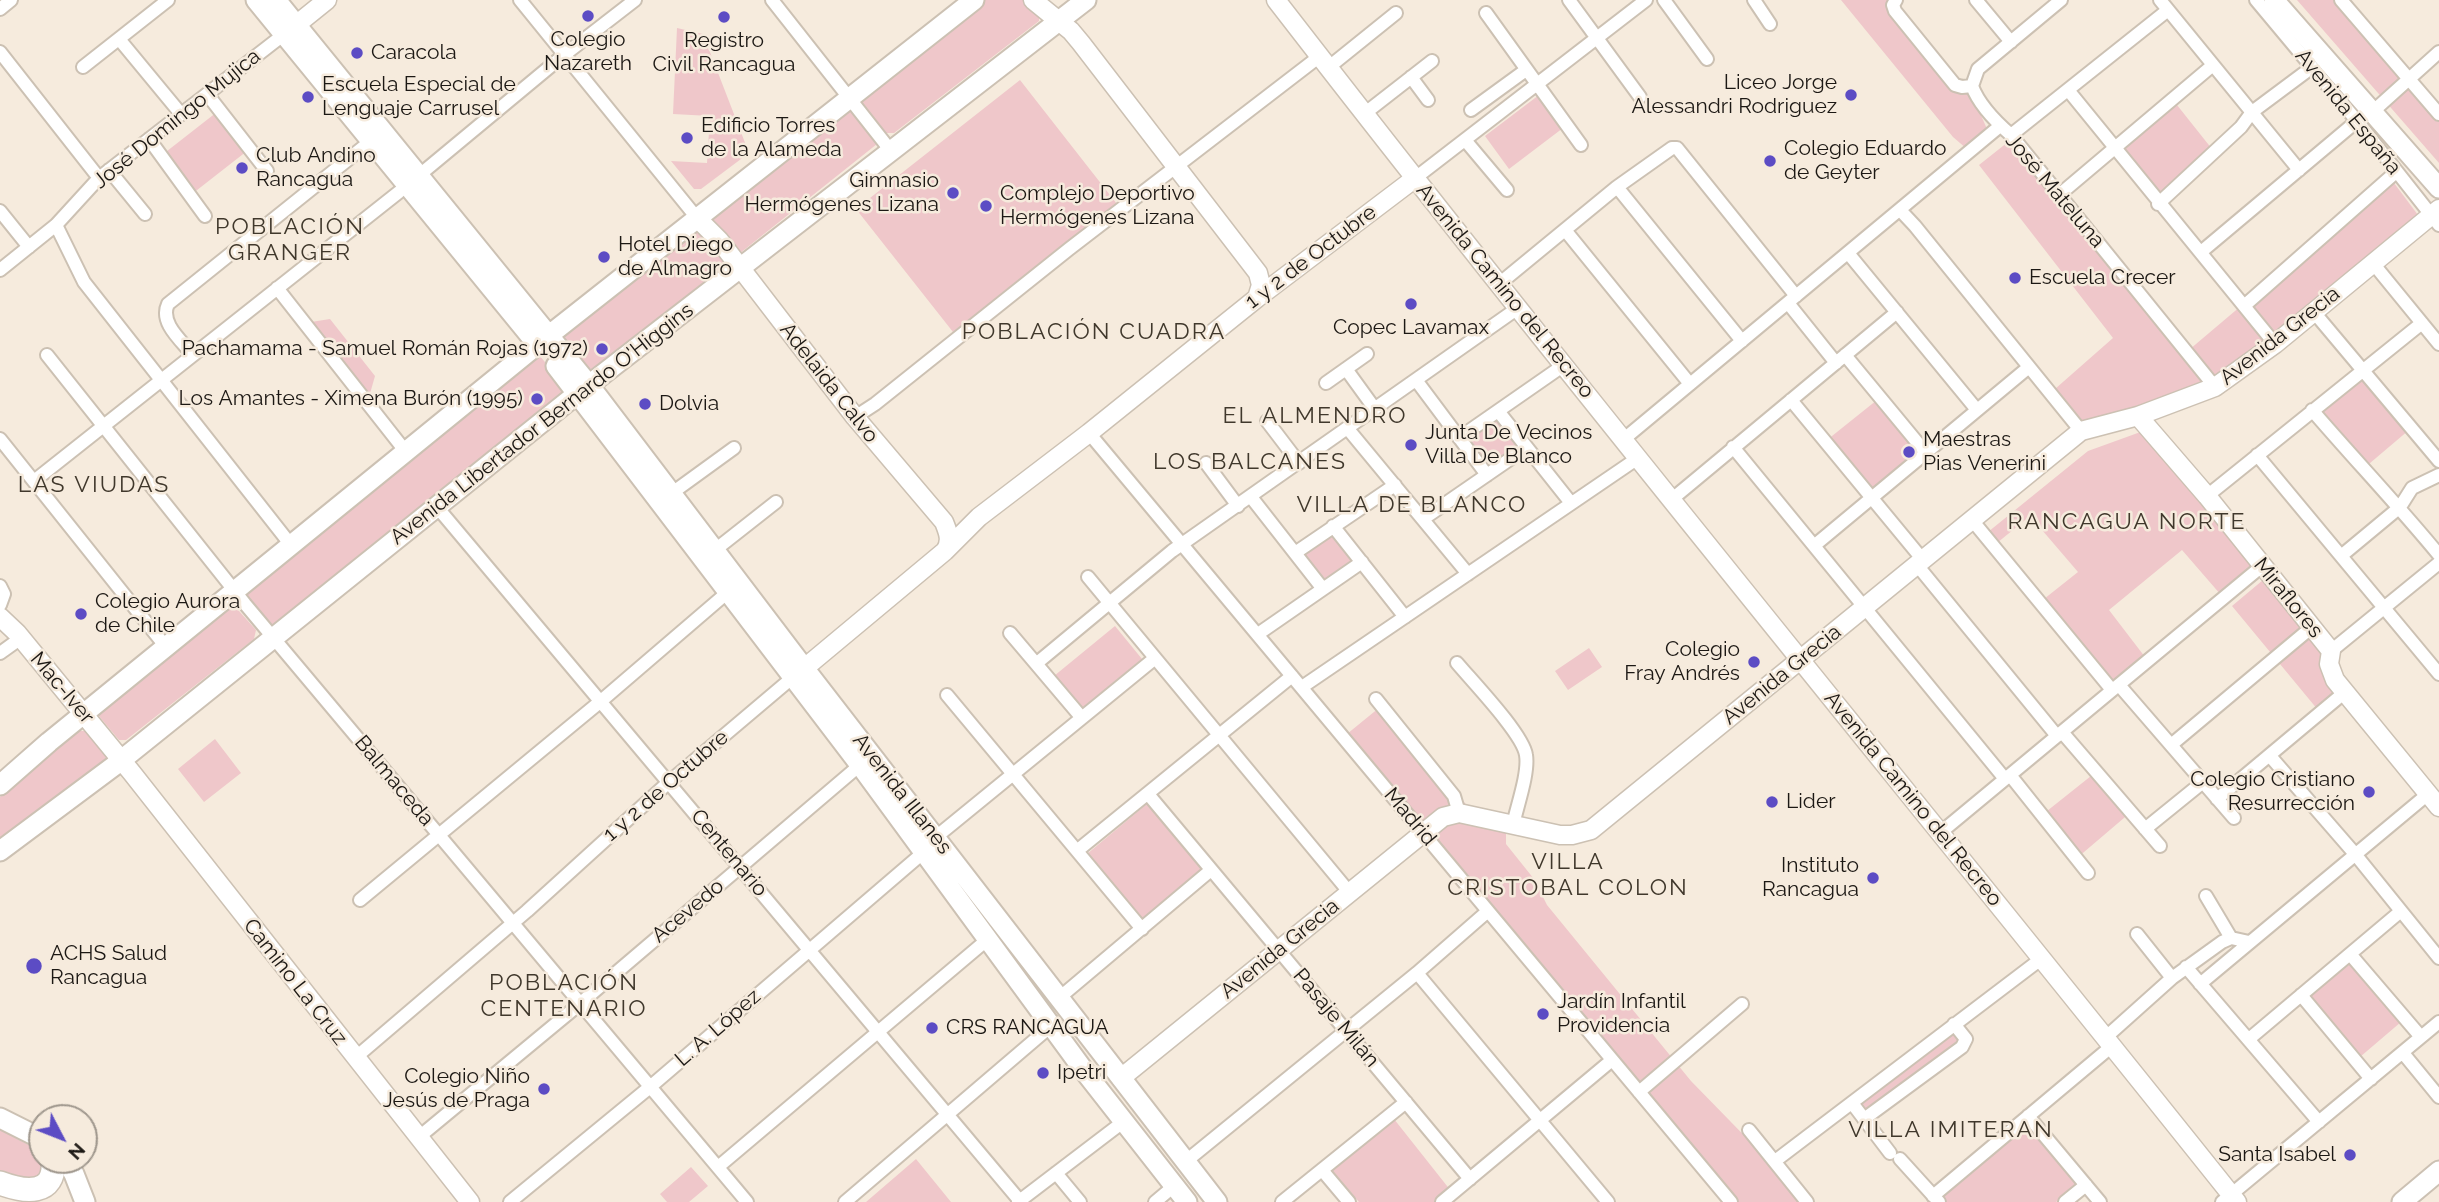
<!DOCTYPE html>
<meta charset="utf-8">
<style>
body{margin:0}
#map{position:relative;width:2439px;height:1202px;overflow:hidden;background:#f6ebdd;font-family:Raleway,sans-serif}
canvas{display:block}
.north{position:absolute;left:28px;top:1104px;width:70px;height:70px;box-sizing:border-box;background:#f6ebdd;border:2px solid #9f978d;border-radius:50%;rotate:132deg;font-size:19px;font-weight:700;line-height:28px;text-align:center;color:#1c1814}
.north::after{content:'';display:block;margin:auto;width:24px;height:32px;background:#5c4cc4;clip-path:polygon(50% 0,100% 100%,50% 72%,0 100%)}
</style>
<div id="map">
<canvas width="2439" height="1202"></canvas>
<div class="north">N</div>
</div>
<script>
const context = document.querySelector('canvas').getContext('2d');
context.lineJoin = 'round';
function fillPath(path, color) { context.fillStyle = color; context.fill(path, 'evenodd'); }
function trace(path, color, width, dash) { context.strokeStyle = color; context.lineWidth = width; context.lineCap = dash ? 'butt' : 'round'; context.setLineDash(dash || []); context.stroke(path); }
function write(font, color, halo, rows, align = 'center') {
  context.font = font + ' Raleway,sans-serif'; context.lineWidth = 5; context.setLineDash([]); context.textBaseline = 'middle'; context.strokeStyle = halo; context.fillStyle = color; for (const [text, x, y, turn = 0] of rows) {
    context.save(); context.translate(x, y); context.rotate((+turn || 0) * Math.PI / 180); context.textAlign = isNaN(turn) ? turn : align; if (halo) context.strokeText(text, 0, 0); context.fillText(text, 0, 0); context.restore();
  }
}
fillPath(new Path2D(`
 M981 0H1026L1039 14V21L894 133H885L859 99Z
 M1841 0H1888L1973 97 1987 129 1967 149 1953 137Z
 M2297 0H2346L2439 109V163Z
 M677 28 703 34 749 153 701 189H694L671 161 707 163 710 116 673 114Z
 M1020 80 1117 204 953 332 856 209Z
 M1539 95 1563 128 1509 169 1485 136Z
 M848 105 877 144 587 375 555 337Z
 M2177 105 2212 149 2161 193 2124 148Z
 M217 112 247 151 192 194 162 155Z
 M2008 142 2183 355 2391 179 2418 215 2267 346 2215 383 2083 428 2055 389 2113 338 1979 165Z
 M330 319 375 376 369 397 311 322Z
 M539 355 572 394 276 631 244 595Z
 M2363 374 2409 430 2363 469 2316 412Z
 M1877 400 1920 455 1871 495 1827 440Z
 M1498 419 1518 445 1490 466 1470 440Z
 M2146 430 2257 566 2221 595 2182 550 2109 610 2145 657 2113 685 2044 599 2078 572 2030 516 1997 543 1988 532 2088 451Z
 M1334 531 1357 562 1325 585 1302 553Z
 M2263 580 2323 652 2322 672 2339 692 2318 710 2232 606Z
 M231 602 256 630 254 639 126 740H119L98 715 100 707Z
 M1115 626 1142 659 1081 709 1054 676Z
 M1589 648 1602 667 1568 690 1555 671Z
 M1385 703 1480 822 1506 828V844L1534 879 1547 905 1691 1081 1770 1162 1804 1202H1737L1347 734Z
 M77 731H88L107 755 106 762 0 843V797Z
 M215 739 241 773 204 802 178 769Z
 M2096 772 2131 812 2077 858 2042 815Z
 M1148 803 1204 871 1143 921 1087 854Z
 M2349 962 2401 1022 2360 1057 2308 996Z
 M1954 1024 1966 1039 1864 1119 1852 1103Z
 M1394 1119 1451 1191 1438 1202H1359L1332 1170Z
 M2027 1125 2077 1184 2056 1202H1947L1942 1196Z
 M0 1130 29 1145 42 1157 44 1182 0 1175Z
 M916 1159 951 1202H866Z
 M691 1167 708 1186 689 1202H667L660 1194Z`), '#efc7ca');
const street = new Path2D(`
 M520 0 697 218
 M772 0 891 151
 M1569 0 1640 97
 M1664 0 1707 59
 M1754 0 1770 24
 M1896 0 1893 5 1895 11 1955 85 1962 87 1972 86
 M1976 0 2011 42
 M2160 0 2299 170
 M2256 0 2357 121 2439 225
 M2341 0 2439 114
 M0 9 11 0
 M1486 13 1581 145
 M119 39 181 114
 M0 52 99 178
 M83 67 168 0
 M1329 67 1396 13
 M1411 77 1428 100
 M1972 86C1979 105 1996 122 2011 135L2215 387
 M1972 86 1978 69 2061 0
 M2068 90 2275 344
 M207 94 267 171
 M2379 106 2439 52
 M1471 110 1526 70
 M1364 114 1432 61
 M2011 135 2168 10
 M149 139 205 216
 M1465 140 1507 190
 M109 170 145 214
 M1414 179 1646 0
 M1617 187 1742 341
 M2059 195 2213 65
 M2158 204 2241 127 2252 112 2311 68
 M1900 210 1915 226 2081 431
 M0 211 29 247
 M56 225 84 282 291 545
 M1565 230 1690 384
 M2201 252 2357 121
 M1848 253 1977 410
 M2372 262 2439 344
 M0 270 56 225 99 178 287 32
 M1499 284 1617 187 1672 148H1677L1796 296
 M277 288 406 452
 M1788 303 1836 363
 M2244 306 2396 172
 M2313 311 2439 461
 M47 355 245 604 747 1202
 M193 355C182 341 159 323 168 304L371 141
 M1845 355 1926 453
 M1346 369 1375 409
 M1416 380 1487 475
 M1326 383 1367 354
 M1791 400 1923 560
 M2312 410C2354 459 2398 505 2439 555
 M1498 411 1571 503
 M855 417 875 404 1069 249 1320 56
 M1267 421 1299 463
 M1348 429 1468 574
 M1089 433 1731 1202
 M1459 438 1564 365
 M0 439 166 647
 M1624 439 2000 126
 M1733 447 2005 779
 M2257 455 2439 674
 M1206 463 1238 506
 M34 481 399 192 564 55 635 0
 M672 493 734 448
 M2207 496 2422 323
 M1251 497 1323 589
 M1671 500 1897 312
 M437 507 1020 1201
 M1423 519 1526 448
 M1972 520 2112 690
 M1333 526 1405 617
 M1815 545 2029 367
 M715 550 776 502
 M1295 553 1395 485
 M2341 556 2400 507 2412 488 2439 475
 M1917 565 2057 736
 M1088 577 1350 893
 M0 586 4 594 0 605
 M1010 633 1082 718
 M1258 634 1362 562
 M2331 651 2439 563
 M0 653 21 638
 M1037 663 1172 551 1518 308
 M1457 663C1472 681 1523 734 1526 755 1529 773 1517 806 1513 825
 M2119 685 2234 818
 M1302 687 1638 458
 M947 695 1142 929
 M1376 699 1454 796 1459 813
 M2062 732 2160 846
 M2171 745 2312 627
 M2270 756 2355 854 2439 958
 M2010 775 2088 873
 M1148 794 1470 1179
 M2217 799 2345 692
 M2145 829 2203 782
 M1940 833 2262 566
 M936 837 1154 659
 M1078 850 1292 676
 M2206 896 2231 938
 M360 900 601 701 728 592
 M2137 934 2172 978
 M2350 954 2421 1037
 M2186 967 2319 1122
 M1417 973 1608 1202
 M2200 984 2428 794
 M2301 995 2371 1079
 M1059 998 1211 870
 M2105 1038 2172 978 2222 942 2231 938 2249 942
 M2249 1039 2401 911
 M2403 1053 2439 1097
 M355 1058 527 911 669 782 792 678
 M1639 1092 1742 1004
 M1852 1103 1890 1153
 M2028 1116 2100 1202
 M1864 1119 1962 1047 1966 1039 1954 1024
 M1749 1130 1807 1202
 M419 1137 570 1012 860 765
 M1900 1159 1939 1202
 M1775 1161 2041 959
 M1185 1162 1417 973 1488 911
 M718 1167 988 939
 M1322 1170 1349 1202
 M1056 1173 1080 1202
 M1933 1196 2112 1046
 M510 1202 650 1087 924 852
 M845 1202 1051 1026
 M1018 1202 1123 1122
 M1155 1202 1174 1186
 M1282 1202 1406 1102
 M1442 1202 1612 1060
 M2065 1202 2086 1185
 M2222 1202 2439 1022`);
const secondary = new Path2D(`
 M1033 0 1071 31 1081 43 1258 273 1261 285 1257 298
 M1276 0C1590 406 1917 801 2237 1202
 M296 25 327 0
 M697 218 719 240 855 417 944 522C948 532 952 541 945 551
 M2138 416 2207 496 2331 651 2329 664 2335 680 2439 807
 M0 617 17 633 132 773 470 1202
 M795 676 945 551 979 517 1089 433 1257 298 1414 179
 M1121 1078 1443 817 1459 813 1560 835H1572L1591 830 2081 431 2138 416 2215 387 2275 344 2439 209`);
const primary = new Path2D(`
 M256 0 532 338
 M276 0 589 385 804 668 1217 1202
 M2274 0 2439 188
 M556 366 860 765 1085 1072 1187 1202
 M0 785 49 742 548 336 974 0
 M0 851 114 766 567 402 1086 0
 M0 1118 42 1139
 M66 1160 74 1174 85 1202
 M2402 1202 2439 1171`);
const highway = new Path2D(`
 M0 1183C24 1192 56 1197 53 1160`);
trace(street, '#ccc1b3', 16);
trace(secondary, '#ccc1b3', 21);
trace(primary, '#ccc1b3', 23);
trace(highway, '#ccc1b3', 26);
trace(street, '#fff', 12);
trace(secondary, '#fff', 18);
trace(primary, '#fff', 19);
trace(highway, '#fff', 23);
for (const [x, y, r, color] of [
 [588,16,7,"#5c4cc4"],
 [724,17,7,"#5c4cc4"],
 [357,53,7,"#5c4cc4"],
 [1851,95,7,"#5c4cc4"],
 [308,97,7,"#5c4cc4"],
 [687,138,7,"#5c4cc4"],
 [1770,161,7,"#5c4cc4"],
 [242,168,7,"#5c4cc4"],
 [953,193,7,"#5c4cc4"],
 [986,206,7,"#5c4cc4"],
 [604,257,7,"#5c4cc4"],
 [2015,278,7,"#5c4cc4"],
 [1411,304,7,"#5c4cc4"],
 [602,349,7,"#5c4cc4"],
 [537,399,7,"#5c4cc4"],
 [645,404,7,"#5c4cc4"],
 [1411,445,7,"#5c4cc4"],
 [1909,452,7,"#5c4cc4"],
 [81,614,7,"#5c4cc4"],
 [1754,662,7,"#5c4cc4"],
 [2369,792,7,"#5c4cc4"],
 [1772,802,7,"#5c4cc4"],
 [1873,878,7,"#5c4cc4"],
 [34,966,9,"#5c4cc4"],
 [1543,1014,7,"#5c4cc4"],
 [932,1028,7,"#5c4cc4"],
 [1043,1073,7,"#5c4cc4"],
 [544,1089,7,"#5c4cc4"],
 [2350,1155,7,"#5c4cc4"]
]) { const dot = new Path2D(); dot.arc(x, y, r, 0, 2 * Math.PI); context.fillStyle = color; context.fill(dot); trace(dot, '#f6ebdd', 2.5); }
write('21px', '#1c1814', '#f6ebdd', [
 ["Colegio",588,40,"center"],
 ["Nazareth",588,64,"center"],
 ["Registro",724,41,"center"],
 ["Civil Rancagua",724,65,"center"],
 ["Caracola",371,53],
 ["Liceo Jorge",1837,83,"right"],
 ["Alessandri Rodriguez",1837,107,"right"],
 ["Escuela Especial de",322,85],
 ["Lenguaje Carrusel",322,109],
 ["Edificio Torres",701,126],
 ["de la Alameda",701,150],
 ["Colegio Eduardo",1784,149],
 ["de Geyter",1784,173],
 ["Club Andino",256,156],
 ["Rancagua",256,180],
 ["Gimnasio",939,181,"right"],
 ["Hermógenes Lizana",939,205,"right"],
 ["Complejo Deportivo",1000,194],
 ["Hermógenes Lizana",1000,218],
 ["Hotel Diego",618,245],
 ["de Almagro",618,269],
 ["Escuela Crecer",2029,278],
 ["Copec Lavamax",1411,328,"center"],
 ["Pachamama - Samuel Román Rojas (1972)",588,349,"right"],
 ["Los Amantes - Ximena Burón (1995)",523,399,"right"],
 ["Dolvia",659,404],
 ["Junta De Vecinos",1425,433],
 ["Villa De Blanco",1425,457],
 ["Maestras",1923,440],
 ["Pias Venerini",1923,464],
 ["Colegio Aurora",95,602],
 ["de Chile",95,626],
 ["Colegio",1740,650,"right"],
 ["Fray Andrés",1740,674,"right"],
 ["Colegio Cristiano",2355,780,"right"],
 ["Resurrección",2355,804,"right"],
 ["Lider",1786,802],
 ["Instituto",1859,866,"right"],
 ["Rancagua",1859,890,"right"],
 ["ACHS Salud",50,954],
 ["Rancagua",50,978],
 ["Jardín Infantil",1557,1002],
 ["Providencia",1557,1026],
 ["CRS RANCAGUA",946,1028],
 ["Ipetri",1057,1073],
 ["Colegio Niño",530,1077,"right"],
 ["Jesús de Praga",530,1101,"right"],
 ["Santa Isabel",2336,1155,"right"]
], 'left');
write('21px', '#1c1814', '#f6ebdd', [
 ["Avenida España",2348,112,51],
 ["José Domingo Mujica",177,119,-39],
 ["José Mateluna",2055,191,50],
 ["1 y 2 de Octubre",1311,257,-37],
 ["Avenida Camino del Recreo",1505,291,51],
 ["Avenida Grecia",2280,336,-38],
 ["Adelaida Calvo",829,383,52],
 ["Avenida Libertador Bernardo O'Higgins",542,424,-38],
 ["Miraflores",2288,598,51],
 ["Avenida Grecia",1782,675,-39],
 ["Mac-Iver",62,688,50],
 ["Balmaceda",394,781,50],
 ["1 y 2 de Octubre",666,786,-41],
 ["Avenida Illanes",902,794,52],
 ["Avenida Camino del Recreo",1913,799,51],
 ["Madrid",1410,817,50],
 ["Centenario",729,853,50],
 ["Acevedo",688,911,-40],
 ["Avenida Grecia",1280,949,-39],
 ["Camino La Cruz",295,982,52],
 ["Pasaje Milán",1336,1018,50],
 ["L. A. López",718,1028,-41]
]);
context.letterSpacing = '2px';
write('23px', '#40382c', '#f6ebdd', [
 ["POBLACIÓN",290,227],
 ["GRANGER",290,253],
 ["POBLACIÓN CUADRA",1094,332],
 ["EL ALMENDRO",1315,416],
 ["LOS BALCANES",1250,462],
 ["LAS VIUDAS",94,485],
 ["VILLA DE BLANCO",1412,505],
 ["RANCAGUA NORTE",2127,522],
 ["VILLA",1568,862],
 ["CRISTOBAL COLON",1568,888],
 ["POBLACIÓN",564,983],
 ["CENTENARIO",564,1009],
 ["VILLA IMITERAN",1951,1130]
]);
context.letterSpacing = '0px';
</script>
